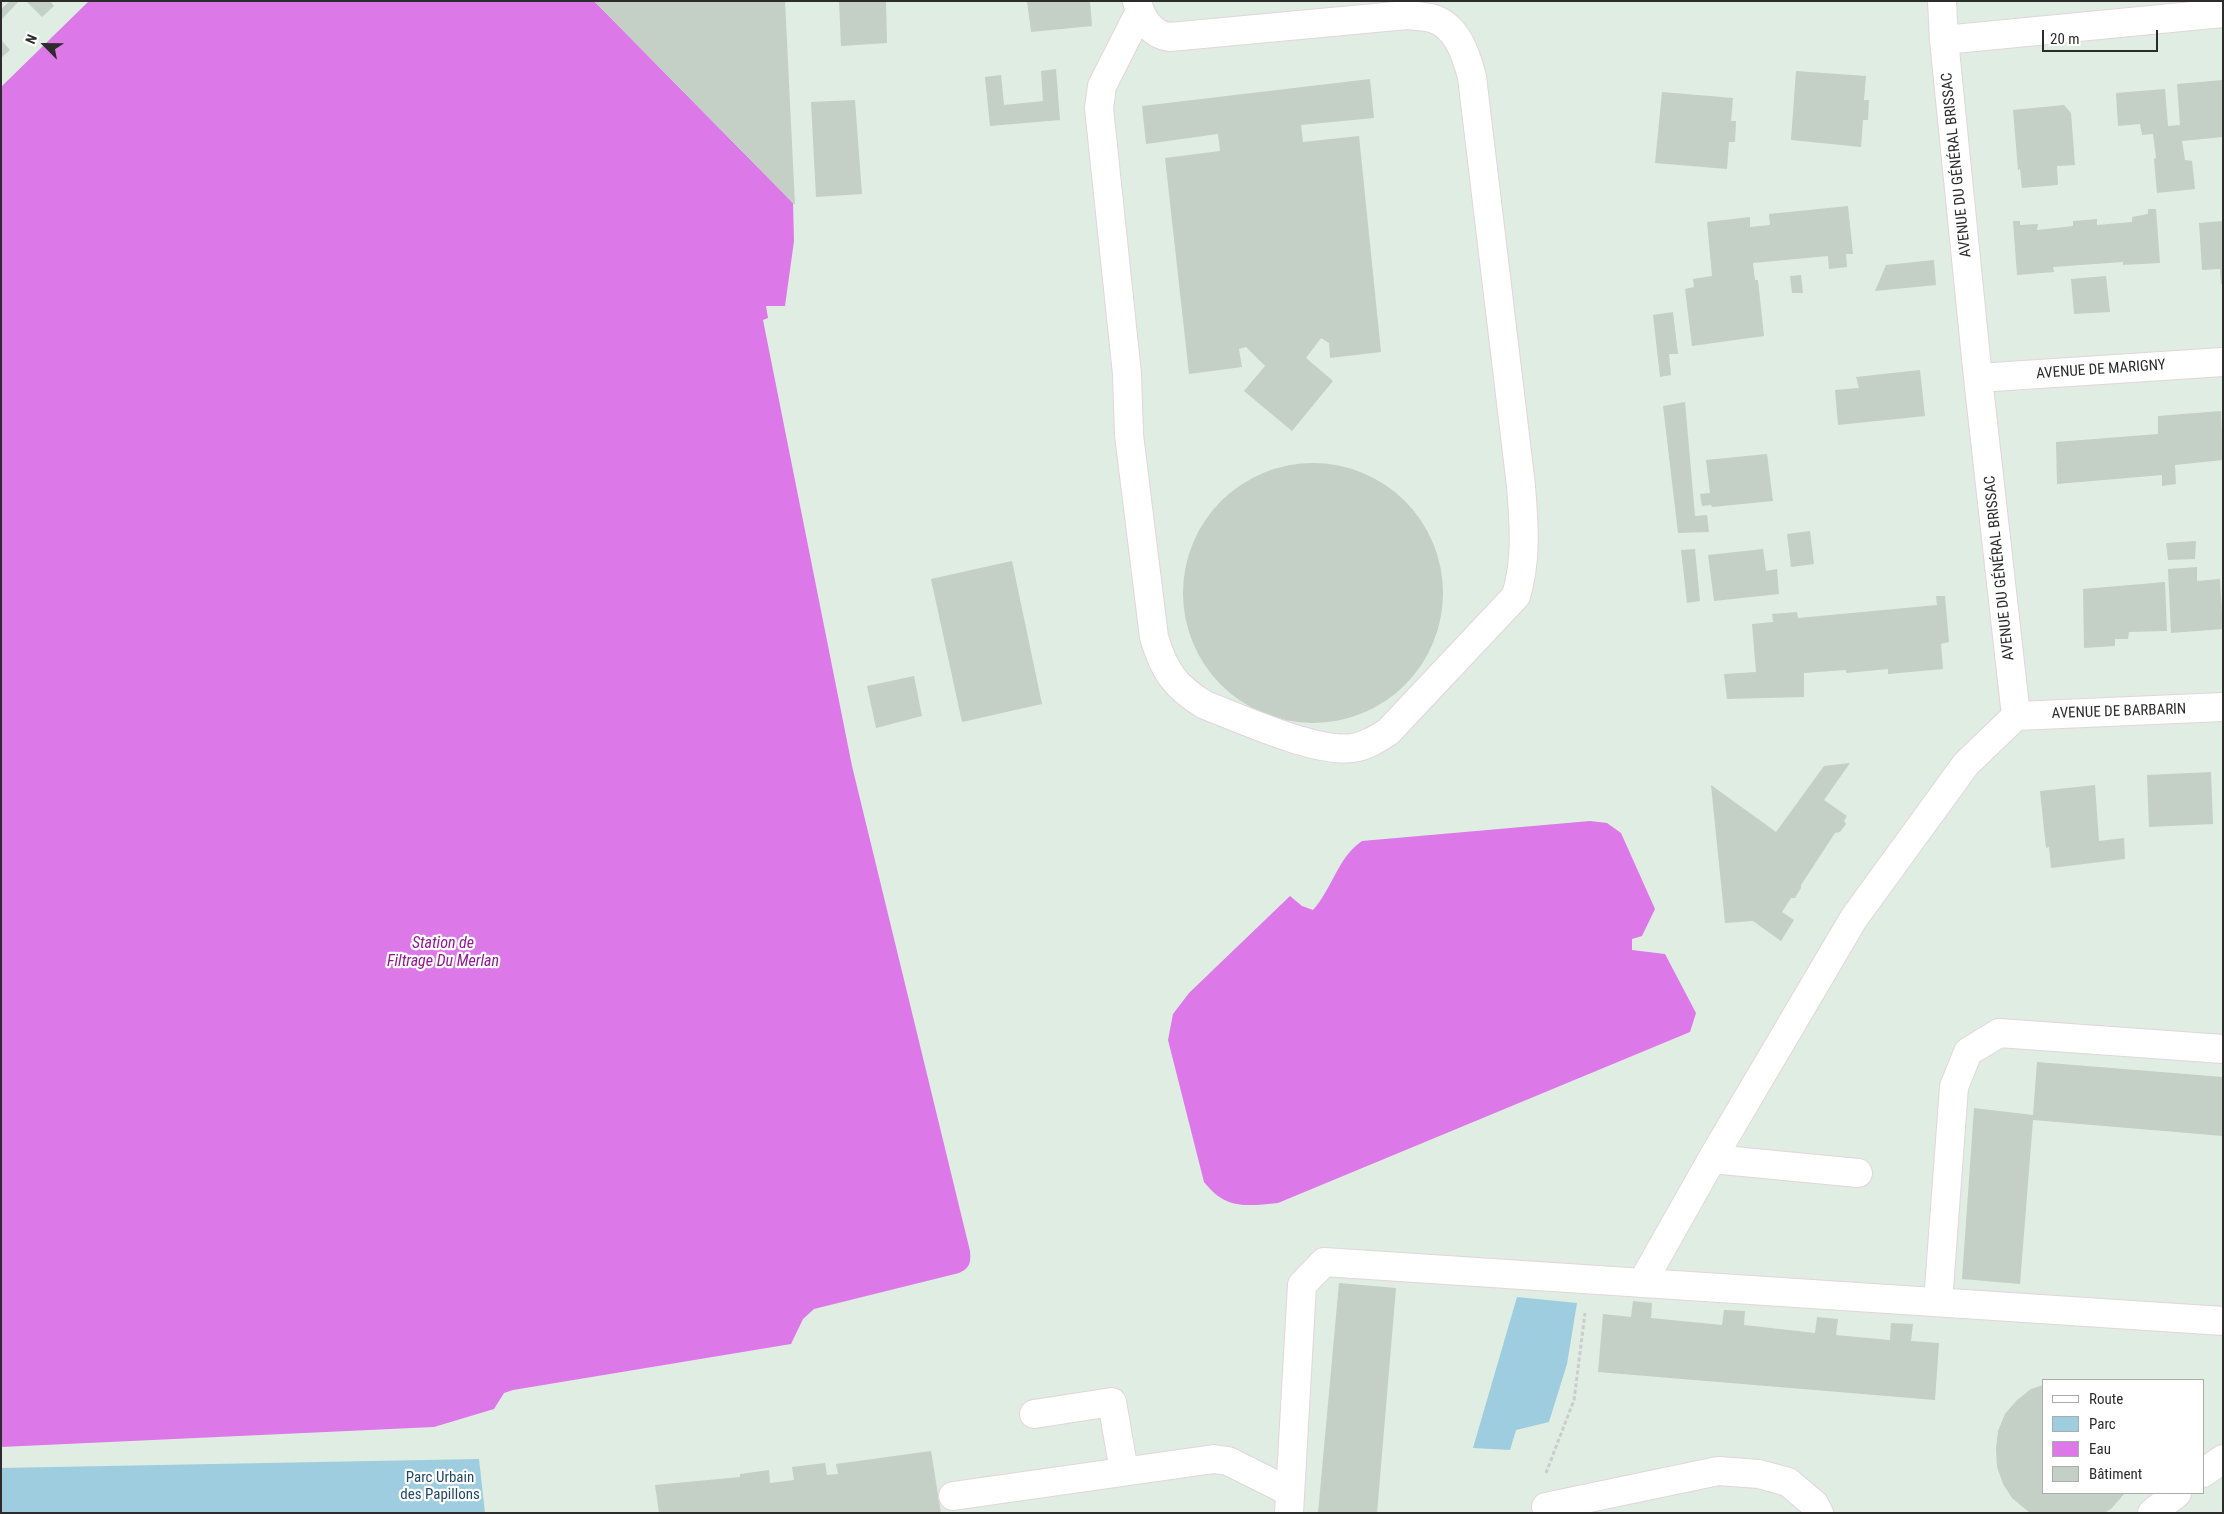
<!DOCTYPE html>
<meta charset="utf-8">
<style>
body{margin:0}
#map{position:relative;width:2224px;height:1514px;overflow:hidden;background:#dfede2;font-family:"Roboto Condensed",sans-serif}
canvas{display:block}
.frame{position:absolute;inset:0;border:2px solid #2c2c2c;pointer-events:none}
.legend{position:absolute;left:2042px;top:1379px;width:162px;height:115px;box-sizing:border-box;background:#fff;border:1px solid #ababab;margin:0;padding:6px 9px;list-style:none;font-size:15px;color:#2c2c2c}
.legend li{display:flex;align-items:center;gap:10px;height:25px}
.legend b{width:25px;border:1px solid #ababab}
.north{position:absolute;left:20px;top:20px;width:50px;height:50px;-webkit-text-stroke:4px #fff;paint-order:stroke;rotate:293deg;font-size:14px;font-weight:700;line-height:20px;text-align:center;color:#2c2c2c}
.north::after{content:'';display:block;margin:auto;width:18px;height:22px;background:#2c2c2c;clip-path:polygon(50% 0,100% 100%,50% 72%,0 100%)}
.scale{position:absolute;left:2042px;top:30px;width:116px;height:22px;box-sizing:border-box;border:2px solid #2c2c2c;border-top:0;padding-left:6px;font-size:15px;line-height:18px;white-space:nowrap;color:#2c2c2c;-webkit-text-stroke:4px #fff;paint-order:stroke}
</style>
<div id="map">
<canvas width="2224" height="1514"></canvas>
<div class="frame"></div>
<ul class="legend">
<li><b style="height:6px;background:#fff"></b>Route</li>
<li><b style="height:14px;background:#9ecde0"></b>Parc</li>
<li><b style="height:14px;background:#dd78e9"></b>Eau</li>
<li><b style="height:14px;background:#c4cfc6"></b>Bâtiment</li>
</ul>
<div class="north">N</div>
<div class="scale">20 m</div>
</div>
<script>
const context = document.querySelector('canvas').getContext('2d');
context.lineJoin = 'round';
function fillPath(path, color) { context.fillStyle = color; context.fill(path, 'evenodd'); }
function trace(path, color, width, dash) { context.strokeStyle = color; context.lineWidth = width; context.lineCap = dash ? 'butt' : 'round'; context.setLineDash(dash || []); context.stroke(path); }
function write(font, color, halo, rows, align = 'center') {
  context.font = font + ' "Roboto Condensed",sans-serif'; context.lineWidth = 4.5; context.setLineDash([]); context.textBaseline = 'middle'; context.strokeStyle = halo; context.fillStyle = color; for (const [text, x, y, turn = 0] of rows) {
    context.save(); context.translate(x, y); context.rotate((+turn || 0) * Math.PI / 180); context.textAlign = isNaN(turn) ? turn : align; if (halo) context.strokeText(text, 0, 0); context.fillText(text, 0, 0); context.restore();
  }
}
fillPath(new Path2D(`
 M1517 1297 1577 1303 1567 1364 1549 1422 1516 1430 1510 1450 1473 1448Z
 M479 1459 485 1513H1V1468Z`), '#9ecde0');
fillPath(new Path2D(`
 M89 1H594L793 203 794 241 785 306H766L768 318 763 320 852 766 970 1251C971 1263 970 1268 959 1273L814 1309 803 1319 791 1344 513 1390 504 1393 494 1409 434 1427 1 1447V87Z
 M1590 821 1607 823 1621 833 1655 909 1642 936 1632 939V950L1665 954 1696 1013 1690 1032 1278 1203C1246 1206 1226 1210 1204 1182L1168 1040 1173 1014 1189 993 1290 896 1302 906 1313 910C1332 889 1338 857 1362 841Z`), '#dd78e9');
fillPath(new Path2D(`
 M10 1H19L1 20V9Z
 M26 1H50L54 6 42 17Z
 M594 1H785L795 205 793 203Z
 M839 1H886L887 43 841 46Z
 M1027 1H1090L1092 26 1031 32Z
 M1 40 10 50 1 58Z
 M1056 69 1060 120 990 126 985 77 1001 75 1004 105 1043 101 1041 71Z
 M1796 71 1866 76 1864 100H1869L1868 120H1863L1861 147 1791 140Z
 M1370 79 1374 118 1301 125 1303 142 1359 136 1381 352 1330 358 1329 343 1321 338 1306 358 1333 381 1292 431 1244 391 1265 366 1246 347 1239 349 1242 367 1189 374 1165 158 1220 151 1218 134 1146 144 1142 106Z
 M2223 80V137L2182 141 2185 160 2192 161 2195 189 2157 193 2154 159 2156 158 2153 134 2142 135 2140 124 2118 126 2116 93 2165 89 2168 126 2180 125 2177 84Z
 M1662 92 1733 98 1731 121H1736L1735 142H1729L1727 169 1655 163Z
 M855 100 862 194 816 197 811 102Z
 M2064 105 2071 113 2075 165 2057 166 2058 185 2022 188 2020 169 2018 170 2013 110Z
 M1848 206 1853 254H1846L1847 267 1829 269 1828 256 1753 263 1755 280H1758L1764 336 1692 346 1685 289 1694 287 1693 279 1712 276 1707 222 1750 217V227L1770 225 1769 214Z
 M2148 209H2156L2160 263 2123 265V262L2053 267 2054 272 2017 275 2013 221H2020V225L2038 224 2037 230 2073 226V221L2097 219V225L2132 222V217L2148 214Z
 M2223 221V284H2221L2220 269 2202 270 2199 223Z
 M1934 260 1936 285 1875 291 1886 265Z
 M1801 275 1803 293H1792L1790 276Z
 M2106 276 2110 312 2074 314 2071 279Z
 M1673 312 1678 354H1669L1671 375 1660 377 1653 315Z
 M1920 370 1925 416 1838 425 1835 390 1859 388 1856 377Z
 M1685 402 1695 516 1707 515 1709 532 1678 533 1663 406Z
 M2221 411 2223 460 2175 465 2176 484 2162 486V475L2057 484 2056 442 2158 434V416Z
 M1767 454 1773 501 1712 507 1711 505 1702 506 1700 494 1710 493 1706 460Z
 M1183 593a130 130 0 1 1 260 0a130 130 0 1 1-260 0Z
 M1810 531 1814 564 1791 567 1787 534Z
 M2196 541 2195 559 2168 560 2166 543Z
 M1695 549 1700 601 1687 603 1681 550Z
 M1763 549 1766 571 1777 569 1779 594 1714 601 1708 555Z
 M1012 561 1042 704 962 722 931 579Z
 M2197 567V581L2220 579 2223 629 2171 633 2168 569Z
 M2165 582 2167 631 2129 632 2128 639H2115V646L2084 648 2083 589Z
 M1936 596H1945L1949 642 1941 644 1943 669 1888 674V669L1846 673V670L1804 673V697L1727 699 1724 674 1756 672 1752 624 1773 622 1772 614 1797 612 1798 618 1937 605Z
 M914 676 922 716 876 728 867 686Z
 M1850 763 1824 800 1847 816 1844 821 1846 824 1840 832 1835 833 1801 885V888L1795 898H1791L1782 912 1794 920 1781 941 1753 921 1725 923 1711 785 1776 832 1824 766Z
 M2211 772 2213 824 2149 827 2147 775Z
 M2095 785 2099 841 2124 838 2125 859 2051 868 2049 847 2046 848 2040 791Z
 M2037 1062 2223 1077V1136L2033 1120 2020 1284 1962 1279 1974 1108 2033 1115Z
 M1339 1283 1396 1288 1377 1513H1318Z
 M1633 1301 1652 1303 1651 1318 1722 1325 1724 1310 1745 1311 1744 1325 1815 1333 1817 1317 1838 1319 1836 1335 1890 1340 1891 1323 1913 1324 1911 1341 1939 1343 1935 1400 1598 1372 1603 1314 1631 1317Z
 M2043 1385V1493H2125L2111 1509 2104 1513H2030L2012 1498 2003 1484 1997 1467 1996 1449 1998 1431 2005 1414 2017 1400 2031 1389Z
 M931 1451 941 1513H659L655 1485 740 1477V1474L769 1470 770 1483 794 1480 792 1467 825 1463 827 1475 838 1474 836 1464Z`), '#c4cfc6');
const minor = new Path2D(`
 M1137 1C1141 19 1152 35 1170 37L1407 15C1414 16 1423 16 1431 18 1457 25 1466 54 1472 77L1521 486C1524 524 1527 559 1516 596L1388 732C1377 739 1366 746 1353 748 1315 753 1242 719 1205 705 1175 687 1164 671 1154 637L1129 435 1127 374 1099 108 1102 86 1139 13
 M1944 40 2223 13
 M1978 378 2223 362
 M2016 716 2223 707
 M1712 1159 1858 1173
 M1642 1283 1712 1159 1854 918 1966 764 2016 716 1978 378 1944 40 1942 1
 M1938 1302 1954 1087 1968 1052 1999 1033 2223 1049
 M1034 1414 1112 1402 1124 1471
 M2203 1473 2223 1459
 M953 1496 1214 1459 1228 1461 1290 1492
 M1546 1507 1718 1471 1759 1474 1788 1482 1814 1504 1819 1513
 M1289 1513 1302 1285 1324 1262 2223 1321
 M2152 1513 2177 1493`);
trace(minor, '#e3d4dd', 30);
trace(new Path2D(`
 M1546 1473 1574 1400 1585 1313`), '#ccc', 3, [4, 2.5]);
trace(minor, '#fff', 28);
write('15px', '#2c2c2c', '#fff', [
 ["AVENUE DU GÉNÉRAL BRISSAC",1957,165,-96],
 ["AVENUE DE MARIGNY",2101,370,-4],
 ["AVENUE DU GÉNÉRAL BRISSAC",2000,568,-96],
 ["AVENUE DE BARBARIN",2119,712,-2]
]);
write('15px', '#1e4866', '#fff', [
 ["Parc Urbain",440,1478],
 ["des Papillons",440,1495]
]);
write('italic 16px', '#941497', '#fff', [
 ["Station de",443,944],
 ["Filtrage Du Merlan",443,962]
]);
</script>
